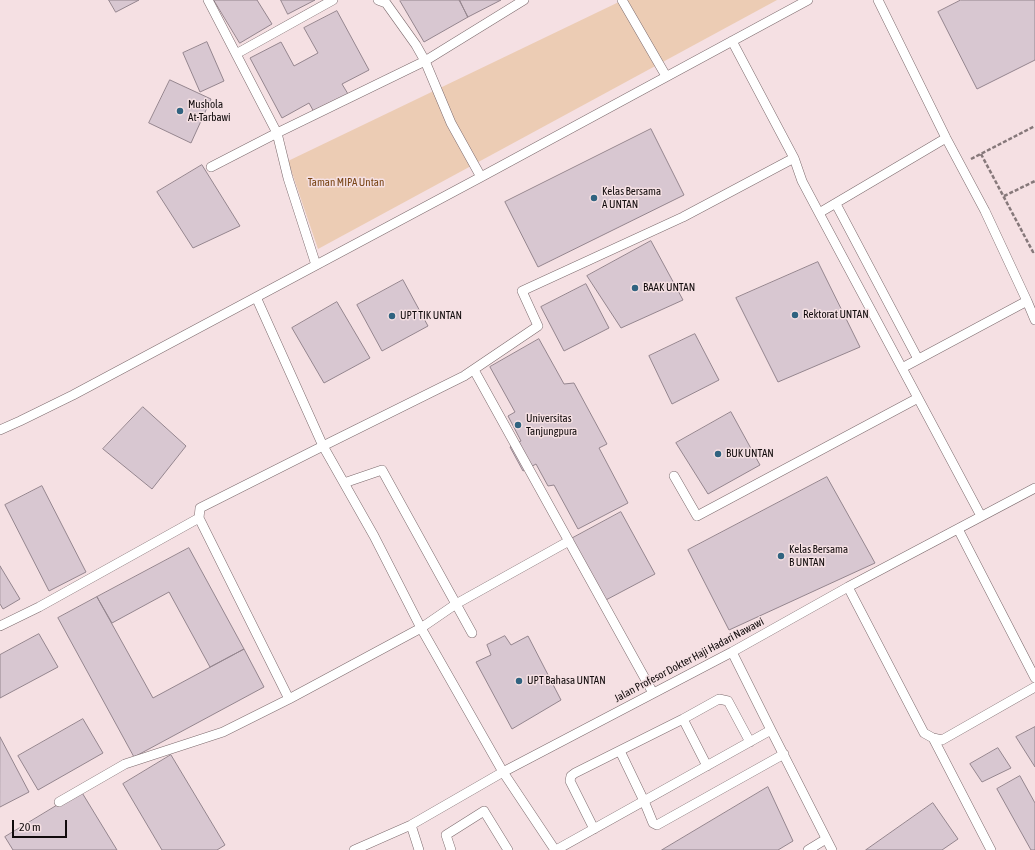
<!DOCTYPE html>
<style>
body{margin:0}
#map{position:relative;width:1035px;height:850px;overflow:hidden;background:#f5e0e3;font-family:"Asap Condensed",sans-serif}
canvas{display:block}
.scale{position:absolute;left:12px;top:820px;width:55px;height:18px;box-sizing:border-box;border:2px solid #110b0c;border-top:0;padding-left:5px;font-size:12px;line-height:14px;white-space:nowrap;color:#110b0c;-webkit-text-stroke:3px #f5e0e3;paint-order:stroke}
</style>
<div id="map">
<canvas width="1035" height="850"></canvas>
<div class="scale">20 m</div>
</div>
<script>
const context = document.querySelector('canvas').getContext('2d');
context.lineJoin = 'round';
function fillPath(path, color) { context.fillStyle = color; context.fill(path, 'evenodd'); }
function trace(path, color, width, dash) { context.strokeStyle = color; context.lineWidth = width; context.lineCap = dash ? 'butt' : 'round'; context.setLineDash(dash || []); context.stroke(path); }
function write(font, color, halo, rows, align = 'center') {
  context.font = font + ' "Asap Condensed",sans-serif'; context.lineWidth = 3; context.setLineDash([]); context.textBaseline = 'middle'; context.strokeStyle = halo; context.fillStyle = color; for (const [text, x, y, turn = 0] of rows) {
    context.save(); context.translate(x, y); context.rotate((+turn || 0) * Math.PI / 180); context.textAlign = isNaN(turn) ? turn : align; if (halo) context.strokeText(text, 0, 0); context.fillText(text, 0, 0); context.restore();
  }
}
fillPath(new Path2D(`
 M623 0H777L318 249 288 161Z`), '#ecccb4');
const building = new Path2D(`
 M109 0H139L116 12Z
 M214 0H257L272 24 240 43Z
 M281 0H315L288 14Z
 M401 0H459L468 17 424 42 400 1Z
 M460 0H501L468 17Z
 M961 0H1035V60L977 89 938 12Z
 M337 11 369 70 342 84 348 94 314 112 309 103 282 118 250 58 281 42 294 66 318 53 304 28Z
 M207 42 224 81 200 92 183 53Z
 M170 80 211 99 191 143 149 123Z
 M651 129 684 195 538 267 505 202Z
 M202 165 240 226 193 248 157 192Z
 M651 241 683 300 621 328 587 276Z
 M818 262 860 347 778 382 736 298Z
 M403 280 428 326 382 351 357 305Z
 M586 284 609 328 564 351 541 307Z
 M337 302 370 358 324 383 292 328Z
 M695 334 719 380 672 404 649 356Z
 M539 339 564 384 574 383 607 444 599 448 628 503 578 529 554 485 548 486 536 464 523 471 510 447 521 441 508 416 515 412 490 367Z
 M143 407 186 446 152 489 103 449Z
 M731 412 760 465 708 494 676 443Z
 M827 477 875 563 729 630 688 550Z
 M42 486 86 572 49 591 5 505Z
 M621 512 655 574 604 601 571 539Z
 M189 548 244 649 210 667 169 592 112 623 97 597Z
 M0 566 20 599 3 609 0 604Z
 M97 597 153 698 244 649 264 687 134 757 58 618Z
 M39 634 58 667 0 698V655Z
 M505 636 511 645 528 636 561 700 512 729 476 662 491 655 487 645Z
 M83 719 103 753 38 790 18 756Z
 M1035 727V767L1016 737Z
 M0 737 29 792 0 807Z
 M998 748 1011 768 982 782 970 764Z
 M171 755 225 845 217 850H162L123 784Z
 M1020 776 1035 803V850H1031L997 789Z
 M768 787 793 841 778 850H662Z
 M81 791 117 850H13L5 837Z
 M933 803 958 839 942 850H866Z`);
fillPath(building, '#d8c7d1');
trace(building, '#94858e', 1);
const lane = new Path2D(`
 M208 0 277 133 288 178 316 265
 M622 0 666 76
 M878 0 946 138 985 211 1027 301 1035 320
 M732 41 794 158 802 181 819 213 946 138
 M236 54 333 0
 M211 167 277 133 425 61 416 45 386 3 378 0
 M481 177 451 123 425 61 524 0
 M836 204 918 359
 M819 213 902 368
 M256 297 323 446 374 536 421 628 503 772 555 850
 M474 370 653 693
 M0 430 20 421 73 395 481 177 808 0
 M674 476 697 516 918 398
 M344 483 382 470 472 633
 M981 516 902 368 1027 301
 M958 529 1035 678
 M848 587 924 733 933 738 942 740 1035 687
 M0 626 39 607 199 518
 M289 699 199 518 200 508 323 446 464 376 538 326 522 291 683 217 794 158
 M683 719 707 766
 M771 730 832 850
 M933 738 991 850
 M620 751 644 801 653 823 657 825 784 754
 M59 802 125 764 223 732 289 699 421 628 456 604 569 541
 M411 825 419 850
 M594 829 570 781 571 776 575 773 683 719 719 699 728 701 750 742
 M354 850 411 825 503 772 732 652 848 587 1035 488
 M451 850 446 835 484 811 508 850
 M556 850 771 730 732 652
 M808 850 826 839`);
trace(lane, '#7c6a6d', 10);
trace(new Path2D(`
 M981 154 1033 252 1035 251
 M971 159 1035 126
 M1004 196 1035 181`), '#86787a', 2.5, [4, 2]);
trace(lane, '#fff', 9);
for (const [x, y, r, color] of [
 [180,111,4,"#306380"],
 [594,198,4,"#306380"],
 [635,288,4,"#306380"],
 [795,315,4,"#306380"],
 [392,316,4,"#306380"],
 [518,425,4,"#306380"],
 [718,454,4,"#306380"],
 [781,556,4,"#306380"],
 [519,681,4,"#306380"]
]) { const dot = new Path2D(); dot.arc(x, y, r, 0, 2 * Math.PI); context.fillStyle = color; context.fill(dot); trace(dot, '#f5e0e3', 1.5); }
write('11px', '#110b0c', '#f5e0e3', [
 ["Mushola",188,105],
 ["At-Tarbawi",188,118],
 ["Kelas Bersama",602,192],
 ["A UNTAN",602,205],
 ["BAAK UNTAN",643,288],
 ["Rektorat UNTAN",803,315],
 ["UPT TIK UNTAN",400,316],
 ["Universitas",526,419],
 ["Tanjungpura",526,432],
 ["BUK UNTAN",726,454],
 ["Kelas Bersama",789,550],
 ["B UNTAN",789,563],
 ["UPT Bahasa UNTAN",527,681]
], 'left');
write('11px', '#794515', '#f5e0e3', [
 ["Taman MIPA Untan",346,183]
]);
write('11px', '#110b0c', '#f5e0e3', [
 ["Jalan Profesor Dokter Haji Hadari Nawawi",689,660,-28]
]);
</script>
